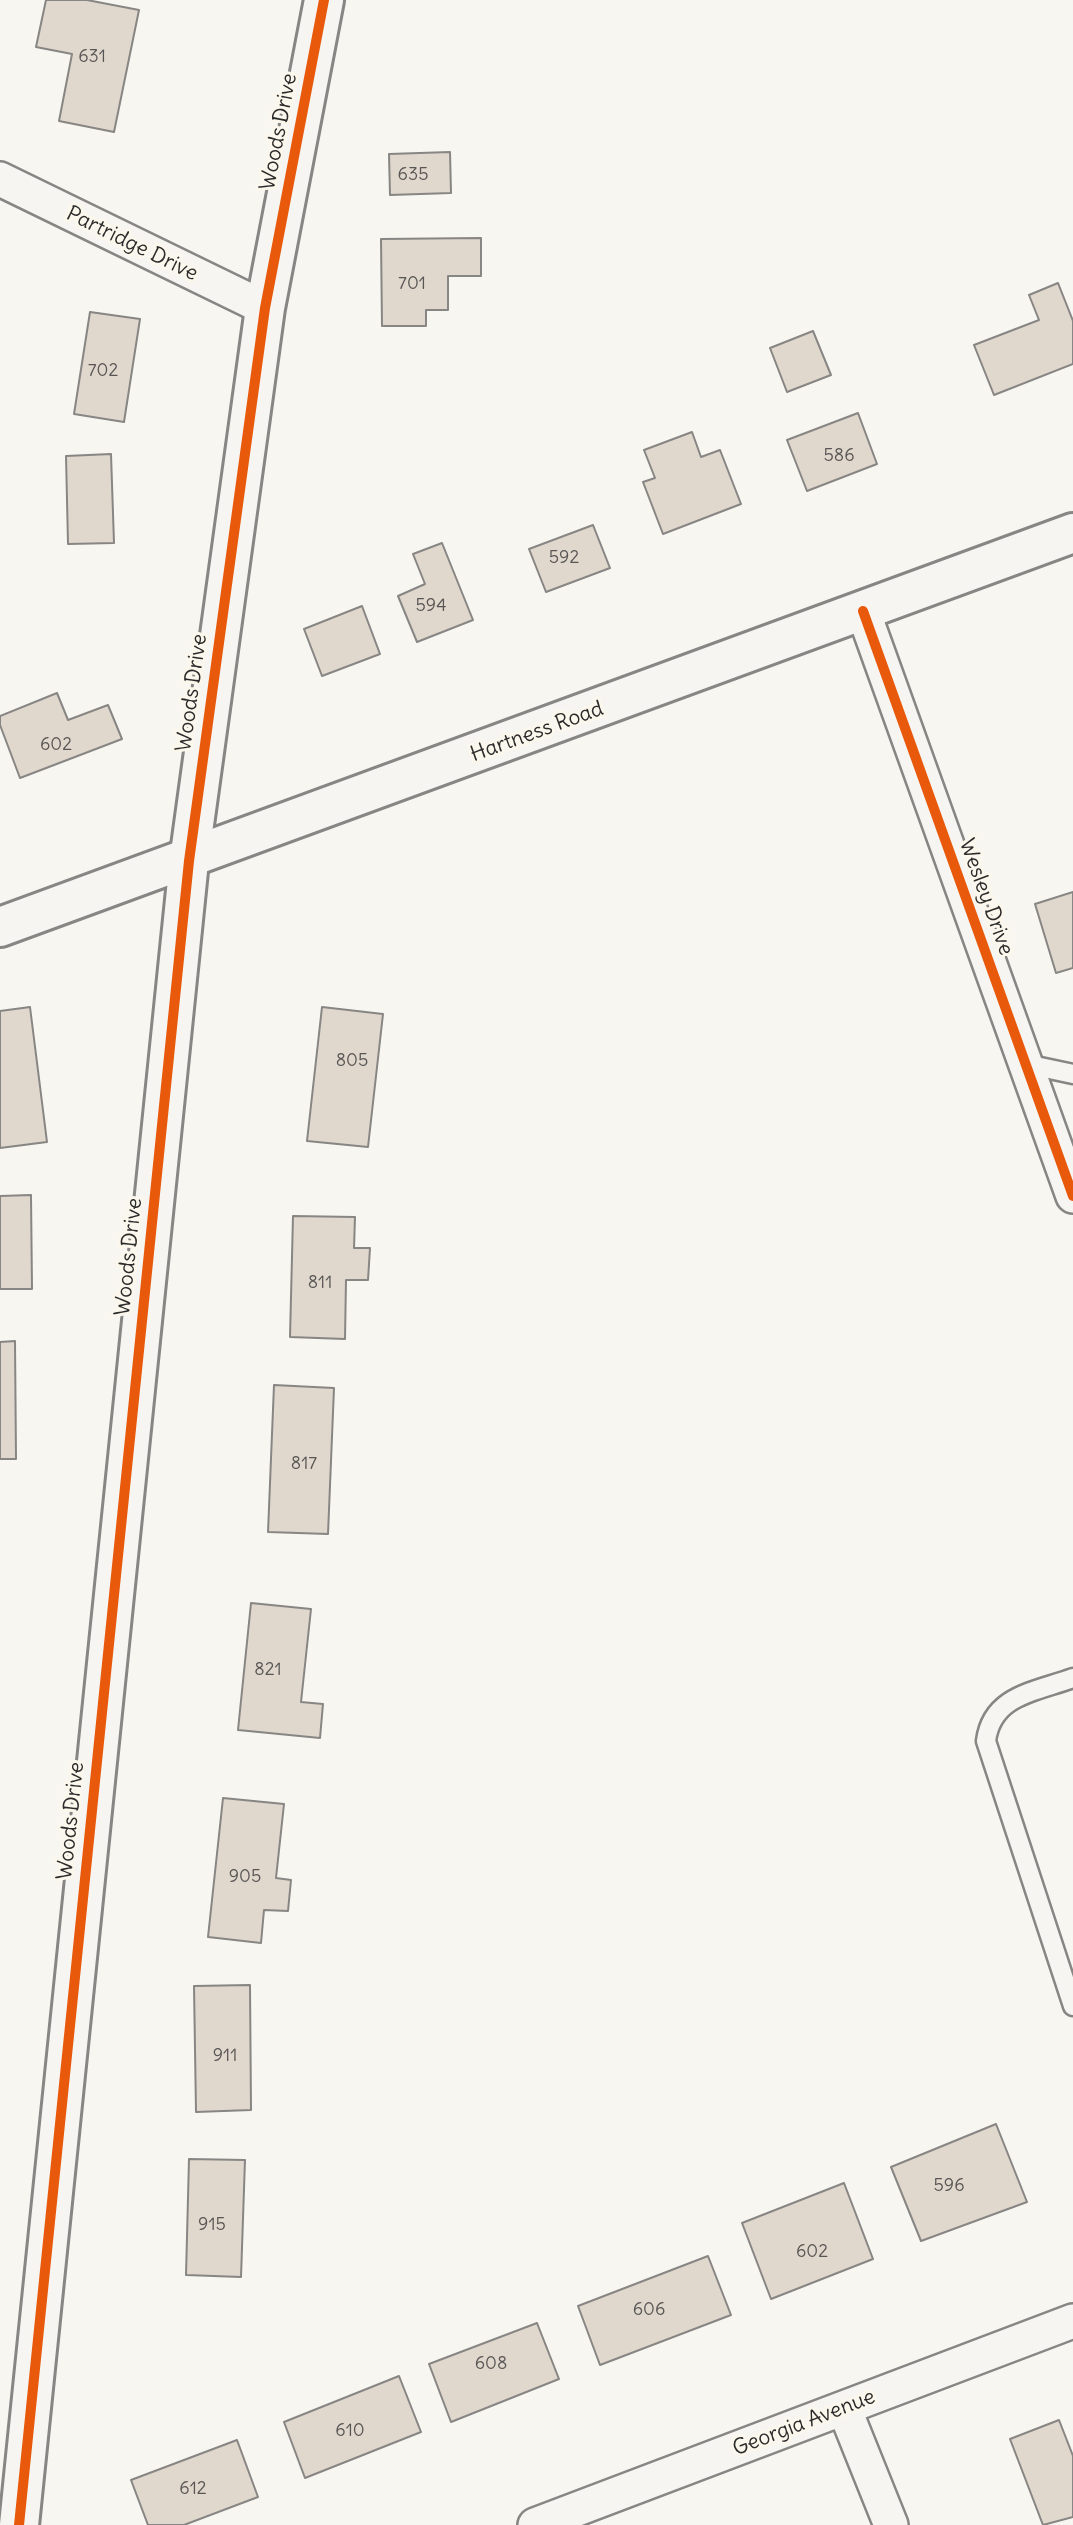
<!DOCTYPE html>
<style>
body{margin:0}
canvas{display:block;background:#f8f6f0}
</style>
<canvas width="1073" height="2525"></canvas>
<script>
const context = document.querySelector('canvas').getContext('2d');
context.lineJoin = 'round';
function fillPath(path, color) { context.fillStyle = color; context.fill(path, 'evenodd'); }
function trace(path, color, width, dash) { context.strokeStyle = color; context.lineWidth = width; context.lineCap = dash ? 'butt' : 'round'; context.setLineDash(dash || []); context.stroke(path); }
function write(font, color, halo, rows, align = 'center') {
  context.font = font + ' Delius,sans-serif'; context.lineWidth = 6; context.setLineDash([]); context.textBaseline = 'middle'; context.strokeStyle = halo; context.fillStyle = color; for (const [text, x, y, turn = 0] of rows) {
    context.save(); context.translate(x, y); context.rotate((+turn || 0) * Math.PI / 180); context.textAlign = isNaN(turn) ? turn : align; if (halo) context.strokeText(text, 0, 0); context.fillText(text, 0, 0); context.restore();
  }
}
const building = new Path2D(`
 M46 0H87L139 10 114 132 59 121 72 54 36 47Z
 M450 152 451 193 390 195 389 154Z
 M481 238V276H448V310H426V326H382L381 239Z
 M1058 283 1073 321V364L994 395 974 345 1039 320 1029 295Z
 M90 312 140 319 124 422 74 414Z
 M813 331 831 375 787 392 770 348Z
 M858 413 877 464 807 491 787 440Z
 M692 432 701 457 720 450 741 504 663 534 643 482 655 478 644 450Z
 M111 454 114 543 68 544 66 456Z
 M593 525 610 568 546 592 529 549Z
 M442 543 473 620 417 642 398 596 425 584 413 554Z
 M362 606 380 654 322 676 304 629Z
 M57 693 68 720 108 705 122 739 20 778 0 725V716Z
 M1073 892V968L1056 973 1035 904Z
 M30 1007 47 1142 0 1148V1011Z
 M322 1007 383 1014 368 1147 307 1141Z
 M31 1195 32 1289H0V1196Z
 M293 1216 355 1217 354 1248H370L368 1280H346L345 1339 290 1337Z
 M15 1341 16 1459H0V1342Z
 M274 1385 334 1388 328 1534 268 1532Z
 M251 1603 311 1609 301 1702 323 1704 320 1738 238 1730Z
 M223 1798 284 1804 276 1878 291 1880 288 1911 264 1910 261 1943 208 1937Z
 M250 1985 251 2110 196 2112 194 1986Z
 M996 2124 1027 2202 921 2241 891 2167Z
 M189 2159 245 2160 241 2277 186 2275Z
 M844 2183 873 2259 771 2299 742 2223Z
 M708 2256 731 2315 600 2365 578 2306Z
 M537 2323 559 2379 451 2422 429 2364Z
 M399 2376 421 2432 305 2478 284 2422Z
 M1059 2420 1073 2456V2517L1043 2525 1010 2439Z
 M237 2440 258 2497 184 2525H148L131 2480Z`);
fillPath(building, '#e0d7cd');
trace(building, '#878684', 2);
const service = new Path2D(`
 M1026 1064 1073 1074
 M1073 1678C1035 1692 992 1695 986 1741L1073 2006`);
const minor = new Path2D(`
 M0 179 265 308
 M863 611 1073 1196
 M844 2408 891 2525
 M535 2525 1073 2321`);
const tertiary = new Path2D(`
 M19 2525 189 861 265 308 324 0`);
const secondary = new Path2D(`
 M0 927 1073 533`);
trace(service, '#878684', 23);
trace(minor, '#878684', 38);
trace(tertiary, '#878684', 44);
trace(secondary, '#878684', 44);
trace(service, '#f6f5f1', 18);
trace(minor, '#f6f5f1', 33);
trace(tertiary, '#f6f5f1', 38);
trace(secondary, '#f6f5f1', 38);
trace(new Path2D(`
 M863 611 1073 1196
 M19 2525 189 861 265 308 324 0`), '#e8590c', 10);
write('18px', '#585654', null, [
 ["631",92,57],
 ["635",413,175],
 ["701",412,284],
 ["702",103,371],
 ["586",839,456],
 ["592",564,558],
 ["594",431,606],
 ["602",56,745],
 ["805",352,1061],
 ["811",320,1283],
 ["817",304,1464],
 ["821",268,1670],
 ["905",245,1877],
 ["911",225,2056],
 ["596",949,2186],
 ["915",212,2225],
 ["602",812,2252],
 ["606",649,2310],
 ["608",491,2364],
 ["610",350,2431],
 ["612",193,2489]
]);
write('21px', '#2b2b2b', '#fbf7ec', [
 ["Woods Drive",279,132,-79],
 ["Partridge Drive",132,244,26],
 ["Woods Drive",192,693,-82],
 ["Hartness Road",537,732,-20],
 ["Wesley Drive",986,897,70],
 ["Woods Drive",129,1257,-84],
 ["Woods Drive",71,1821,-84],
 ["Georgia Avenue",804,2423,-21]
]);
</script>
